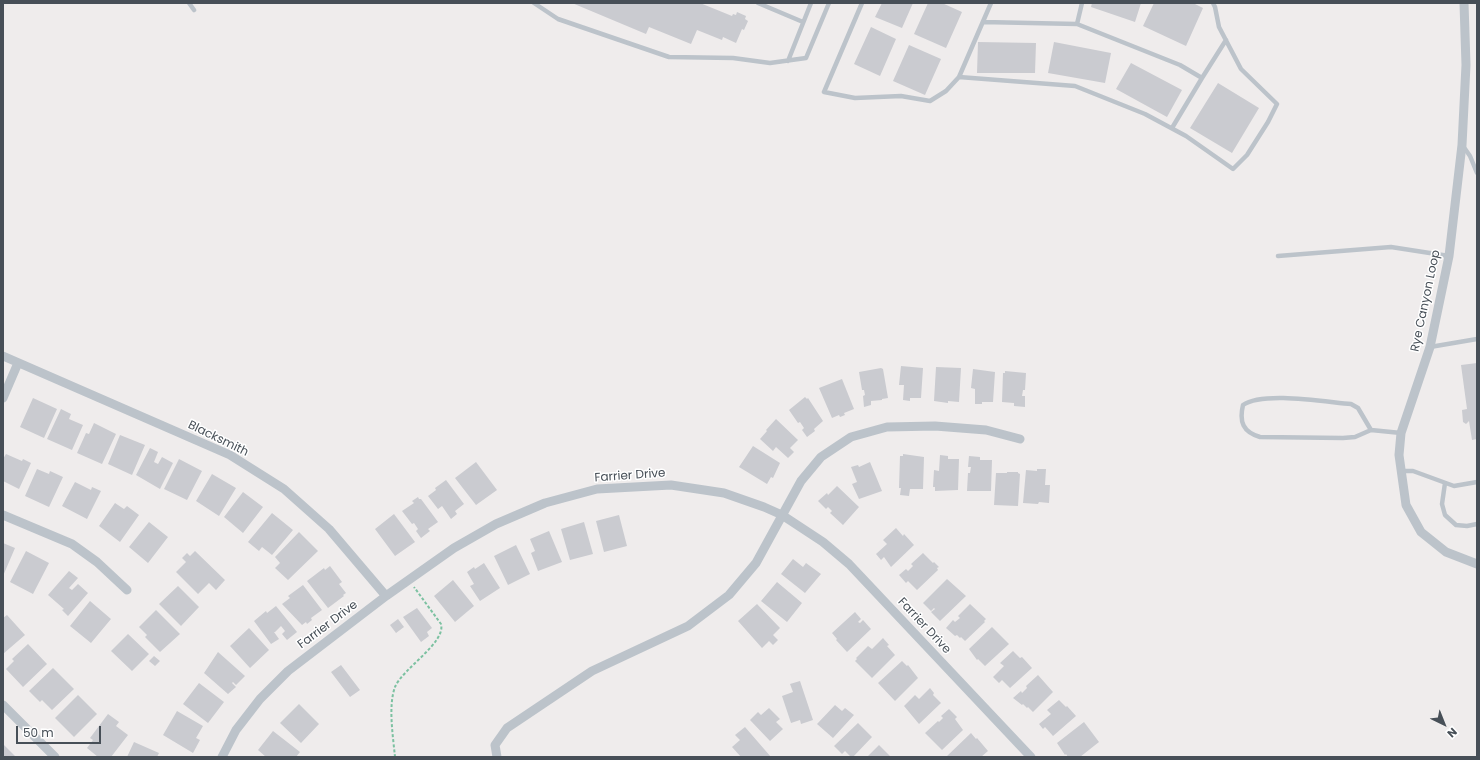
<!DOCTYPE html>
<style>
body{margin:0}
#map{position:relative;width:1480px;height:760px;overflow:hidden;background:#efecec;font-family:Poppins,sans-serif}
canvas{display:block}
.frame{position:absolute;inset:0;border:4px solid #474f57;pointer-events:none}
.north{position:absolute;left:1424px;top:704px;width:40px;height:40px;-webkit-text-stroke:3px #fff;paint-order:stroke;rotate:137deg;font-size:11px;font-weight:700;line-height:16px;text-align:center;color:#474f57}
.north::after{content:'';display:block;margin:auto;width:14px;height:18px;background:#474f57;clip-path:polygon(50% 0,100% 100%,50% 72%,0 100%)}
.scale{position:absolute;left:16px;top:726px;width:85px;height:18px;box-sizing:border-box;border:2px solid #474f57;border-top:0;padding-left:5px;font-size:12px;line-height:14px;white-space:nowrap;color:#474f57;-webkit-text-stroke:3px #fff;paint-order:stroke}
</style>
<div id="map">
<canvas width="1480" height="760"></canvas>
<div class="frame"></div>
<div class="north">N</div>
<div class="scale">50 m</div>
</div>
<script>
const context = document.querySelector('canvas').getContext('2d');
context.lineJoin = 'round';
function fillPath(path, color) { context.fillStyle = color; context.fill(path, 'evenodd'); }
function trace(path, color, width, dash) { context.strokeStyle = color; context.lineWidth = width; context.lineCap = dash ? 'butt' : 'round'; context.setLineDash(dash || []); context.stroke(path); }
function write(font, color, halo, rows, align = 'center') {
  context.font = font + ' Poppins,sans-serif'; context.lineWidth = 3; context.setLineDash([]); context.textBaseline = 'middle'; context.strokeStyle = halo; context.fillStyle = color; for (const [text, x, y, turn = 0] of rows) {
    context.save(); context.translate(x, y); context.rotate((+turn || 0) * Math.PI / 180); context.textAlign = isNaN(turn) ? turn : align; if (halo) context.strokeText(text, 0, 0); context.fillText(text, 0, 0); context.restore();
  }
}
fillPath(new Path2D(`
 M572 3H700L732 16 733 14 736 15 737 12 746 16 745 19 748 21 744 30 742 29 736 43 723 37 722 40 697 30 691 44 649 27 646 34Z
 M882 3H913L902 28 875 17Z
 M928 3H942L962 12 946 48 914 34Z
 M1092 3H1141L1135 22 1091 7Z
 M1154 3H1193L1203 8 1186 46 1143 26Z
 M871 27 896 39 880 76 854 64Z
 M978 42 1036 43 1035 73H977Z
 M1054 42 1111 53 1105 83 1048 73Z
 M909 45 941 59 925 95 893 81Z
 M1131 63 1182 90 1167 117 1116 89Z
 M1218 83 1259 108 1232 153 1190 128Z
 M1477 363V439L1472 440 1469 421 1466 424 1463 422 1462 410 1467 409 1461 365Z
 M901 366 923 368 921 398H910V401L903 400 904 385H899Z
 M936 367 961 368 959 402 948 401V403L934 401Z
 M881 368 883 369 888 398 882 399V400L871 401V405L864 407 863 396 865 395 864 390H862L859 372Z
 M973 369 995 372 993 402H982V404H975V389L971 388Z
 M1005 371 1026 373 1025 390H1023L1022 396H1025V407L1014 406V403L1002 402 1003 373H1005Z
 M842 379 854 409 844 413 845 415 840 417 839 415 832 418 819 388Z
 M805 397 807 399 808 398 823 421 814 429 815 431 807 437 802 430 804 428 800 422 798 423 789 410Z
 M33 398 57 409 44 438 20 427Z
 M61 409 71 414 69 419 83 425 72 450 47 439Z
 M776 419 798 440 790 448 794 452 788 458 776 447 773 451 760 439 767 431 766 430Z
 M94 423 116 434 102 464 77 453 86 433 89 434Z
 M120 435 145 445 132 475 108 464Z
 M753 446 780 463 773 478 771 477 767 484 739 467Z
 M150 448 158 452 154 462 158 464 162 457 173 463 160 489 136 475Z
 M6 454 22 461 23 459 31 463 19 489 3 481V459Z
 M903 454 924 457 923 489H910L909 496 900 495 901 488H899L900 456H903Z
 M940 455 948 456V459H959L958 490 935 491V487H933L934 470 939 471Z
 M969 456 980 457V460H992L991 491H967L968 473H970L971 467H968Z
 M179 459 202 471 187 500 164 489Z
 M476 462 497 490 476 505 455 478Z
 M870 462 882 491 859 499 852 484 857 482 851 467 858 465 859 467Z
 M37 469 49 474 50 471 63 477 49 507 25 496Z
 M1037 469H1046L1045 485H1050L1049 503 1039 502 1038 504 1023 503 1026 470 1037 471Z
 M1007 472H1018V473L1020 474 1018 506 994 505 996 473H1007Z
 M212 474 236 488 219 516 196 501Z
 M446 480 464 504 455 511 457 514 451 519 442 506 438 509 428 496 436 490 435 488Z
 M75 482 91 490 92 487 101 491 87 519 62 506Z
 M837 486 859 507 843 525 830 513 832 511 828 507 826 509 818 501 827 493 828 495Z
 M243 492 263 507 243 533 224 517Z
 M418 497 419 499H421L438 522 428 529 430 531 421 538 416 531 418 529 414 523 412 524 402 511 414 503 412 501Z
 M115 503 124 509 127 506 139 515 120 542 99 526Z
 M272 513 293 530 272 555 262 547 259 551 248 542Z
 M394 514 415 542 395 556 375 529Z
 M619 515 627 546 604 552 596 521Z
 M149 522 168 537 148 563 129 547Z
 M584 522 593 554 570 560 561 529Z
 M896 528 903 536 904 534 914 545 891 567 884 557 881 560 876 554 887 544 883 540Z
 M549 531 562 562 538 571 531 553 535 551 530 539Z
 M299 532 318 551 288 580 275 568 280 563 275 557Z
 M3 543 15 548 3 576Z
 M516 545 530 574 508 585 494 556Z
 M26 551 49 563 33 594 10 582Z
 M195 551 225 580 216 590 209 583 198 594 176 572 186 562 182 558 187 553 190 556Z
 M923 553 933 563 934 562 939 567 937 568 938 570 917 590 908 581 906 583 899 575 906 569 908 571 913 566 911 564Z
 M793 559 803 567 806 563 821 574 805 593 781 574Z
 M484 563 500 588 480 601 470 586 474 584 467 572 474 567 475 569Z
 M330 566 342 582 339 584 346 593 343 595 344 596 328 608 307 581 324 568 325 570Z
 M69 571 78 578 69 588 72 590 78 584 88 593 68 616 62 610 64 609 48 595Z
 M947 579 966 596 940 621 931 612 935 609 934 608 931 611 923 603Z
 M453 580 474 606 455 622 434 596Z
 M777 582 802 603 787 622 761 601Z
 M303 585 322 610 311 618 312 620 307 624 306 622 302 625 282 604 290 598 288 596Z
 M178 586 199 607 181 626 159 604Z
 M90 601 111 619 91 643 70 626Z
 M757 604 780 628 773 635 778 640 773 645 769 641 762 648 738 621Z
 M970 604 986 619 984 621 985 622 965 641 961 637 960 638 957 635 955 636 946 628 953 620 955 622 960 618 958 616Z
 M276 606 297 632 287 640 282 634 285 631 281 626 275 632H274L279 639 271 644 254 621 266 611 267 613Z
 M417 608 432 628 427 632 429 636 421 642 403 617Z
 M156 610 180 634 160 652 145 637 147 635 139 627Z
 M855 612 861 619 858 622 860 623 863 620 871 629 847 652 836 640 837 639 832 633Z
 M7 615 25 635 3 654V618Z
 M398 619 404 627 396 633 390 625Z
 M992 627 1009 644 985 666 978 659 977 660 969 649Z
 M249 628 269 650 250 668 230 646Z
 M128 634 149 654 132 671 111 651Z
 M883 638 889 645 887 646 895 655 872 678 855 661 857 659 856 658 868 646 872 649Z
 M28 644 47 664 23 687 6 669 14 661 12 659Z
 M1013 651 1020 658 1022 657 1032 668 1010 688 1002 680 999 683 993 677 1004 666 1000 663Z
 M218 652 245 676 236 685 233 682 232 683 236 687 228 694 204 673Z
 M154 656 160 661 155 666 149 661Z
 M902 661 907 666 908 665 918 678 895 701 878 683Z
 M341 665 360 690 350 697 331 672Z
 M53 668 74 689 52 710 42 700 40 702 29 691Z
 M1038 675 1053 692 1033 712 1028 707 1027 708 1023 704 1022 705 1013 698 1021 691 1022 693 1027 688 1026 686Z
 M800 681 813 720 801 724 800 720 791 723 782 696 793 692 790 684Z
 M199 683 224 702 208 723 183 704Z
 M930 688 934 693 933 695 941 703 919 724 904 706 915 695 919 699Z
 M78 695 97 714 74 737 55 718Z
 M1059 700 1066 707 1067 706 1076 716 1053 736 1045 727 1043 729 1039 724 1051 714 1047 710Z
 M299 704 319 724 301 743 280 723Z
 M835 705 842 711 845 708 854 715 833 738 817 724Z
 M769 708 780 719 776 722 783 729 770 741 750 720 758 712 761 715Z
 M949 709 957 717 955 719 963 730 942 750 925 733 938 721 939 722 943 718 941 716Z
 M177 711 203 726 196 738 200 740 193 753 163 735Z
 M108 714 119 722 116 726 128 735 111 757H98L87 748 93 740 90 738Z
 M1084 722 1099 742 1080 757H1068L1066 754 1065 755 1057 743Z
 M858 723 872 737 853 757H851L845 751 842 754 834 746Z
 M745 727 771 757H741L732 747 740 740 735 735Z
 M273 731 300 752 296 757H266L258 750Z
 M971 733 976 739 977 738 988 751 981 757H949L947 756Z
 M134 742 159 753 157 757H127Z
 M3 744 16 757H3Z
 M879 745 891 757H867Z`), '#cacbd0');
trace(new Path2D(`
 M395 757C393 736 388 706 395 687 403 668 446 643 441 624L414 587`), '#7cc1a1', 2, [3, 2]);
trace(new Path2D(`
 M189 3 194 10
 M534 3 558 19 669 57 733 58 770 63 806 58 829 3
 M758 3 803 22
 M862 3 824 92 855 98 901 96 930 101 946 91 959 77 1075 86 1145 114 1186 136 1233 169 1247 155 1268 122 1277 104 1241 69 1219 27 1215 7 1213 3
 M983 22 1077 24 1082 3
 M1077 24 1180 65 1202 78 1172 128
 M788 61 811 3
 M959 77 991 3
 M1202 78 1226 40
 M1463 146 1470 156 1477 173
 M1278 256 1391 247 1449 256
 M1430 347 1477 339
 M1371 430 1358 408 1351 404C1326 402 1263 391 1243 405 1239 422 1243 432 1260 437L1343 438 1355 437 1371 430 1401 433
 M1401 471H1413L1454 486 1477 482
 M1445 483 1442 504 1445 515 1456 525 1467 526 1477 524`), '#bcc3ca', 4.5);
trace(new Path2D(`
 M1464 3 1466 65 1462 145 1449 256 1430 347 1401 433 1399 455 1406 505 1421 532 1446 552 1477 564
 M3 356 230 455 284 489 329 529 386 596
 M3 398 18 363
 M3 515 72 544 97 562 127 590
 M3 705 55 757
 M222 757 236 730 260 699 288 671 386 596 454 548 496 524 545 503 597 489 671 485 724 493 764 507 782 515 823 542 849 564 1031 757
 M497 757 495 745 507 728 592 671 688 626 729 595 756 563 801 481 821 457 851 437 887 427 935 426 986 430 1020 439`), '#bcc3ca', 9);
write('12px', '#474f57', '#fff', [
 ["Rye Canyon Loop",1426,301,-78],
 ["Blacksmith",218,439,26],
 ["Farrier Drive",630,476,-4],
 ["Farrier Drive",328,625,-37],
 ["Farrier Drive",924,626,47]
]);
</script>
